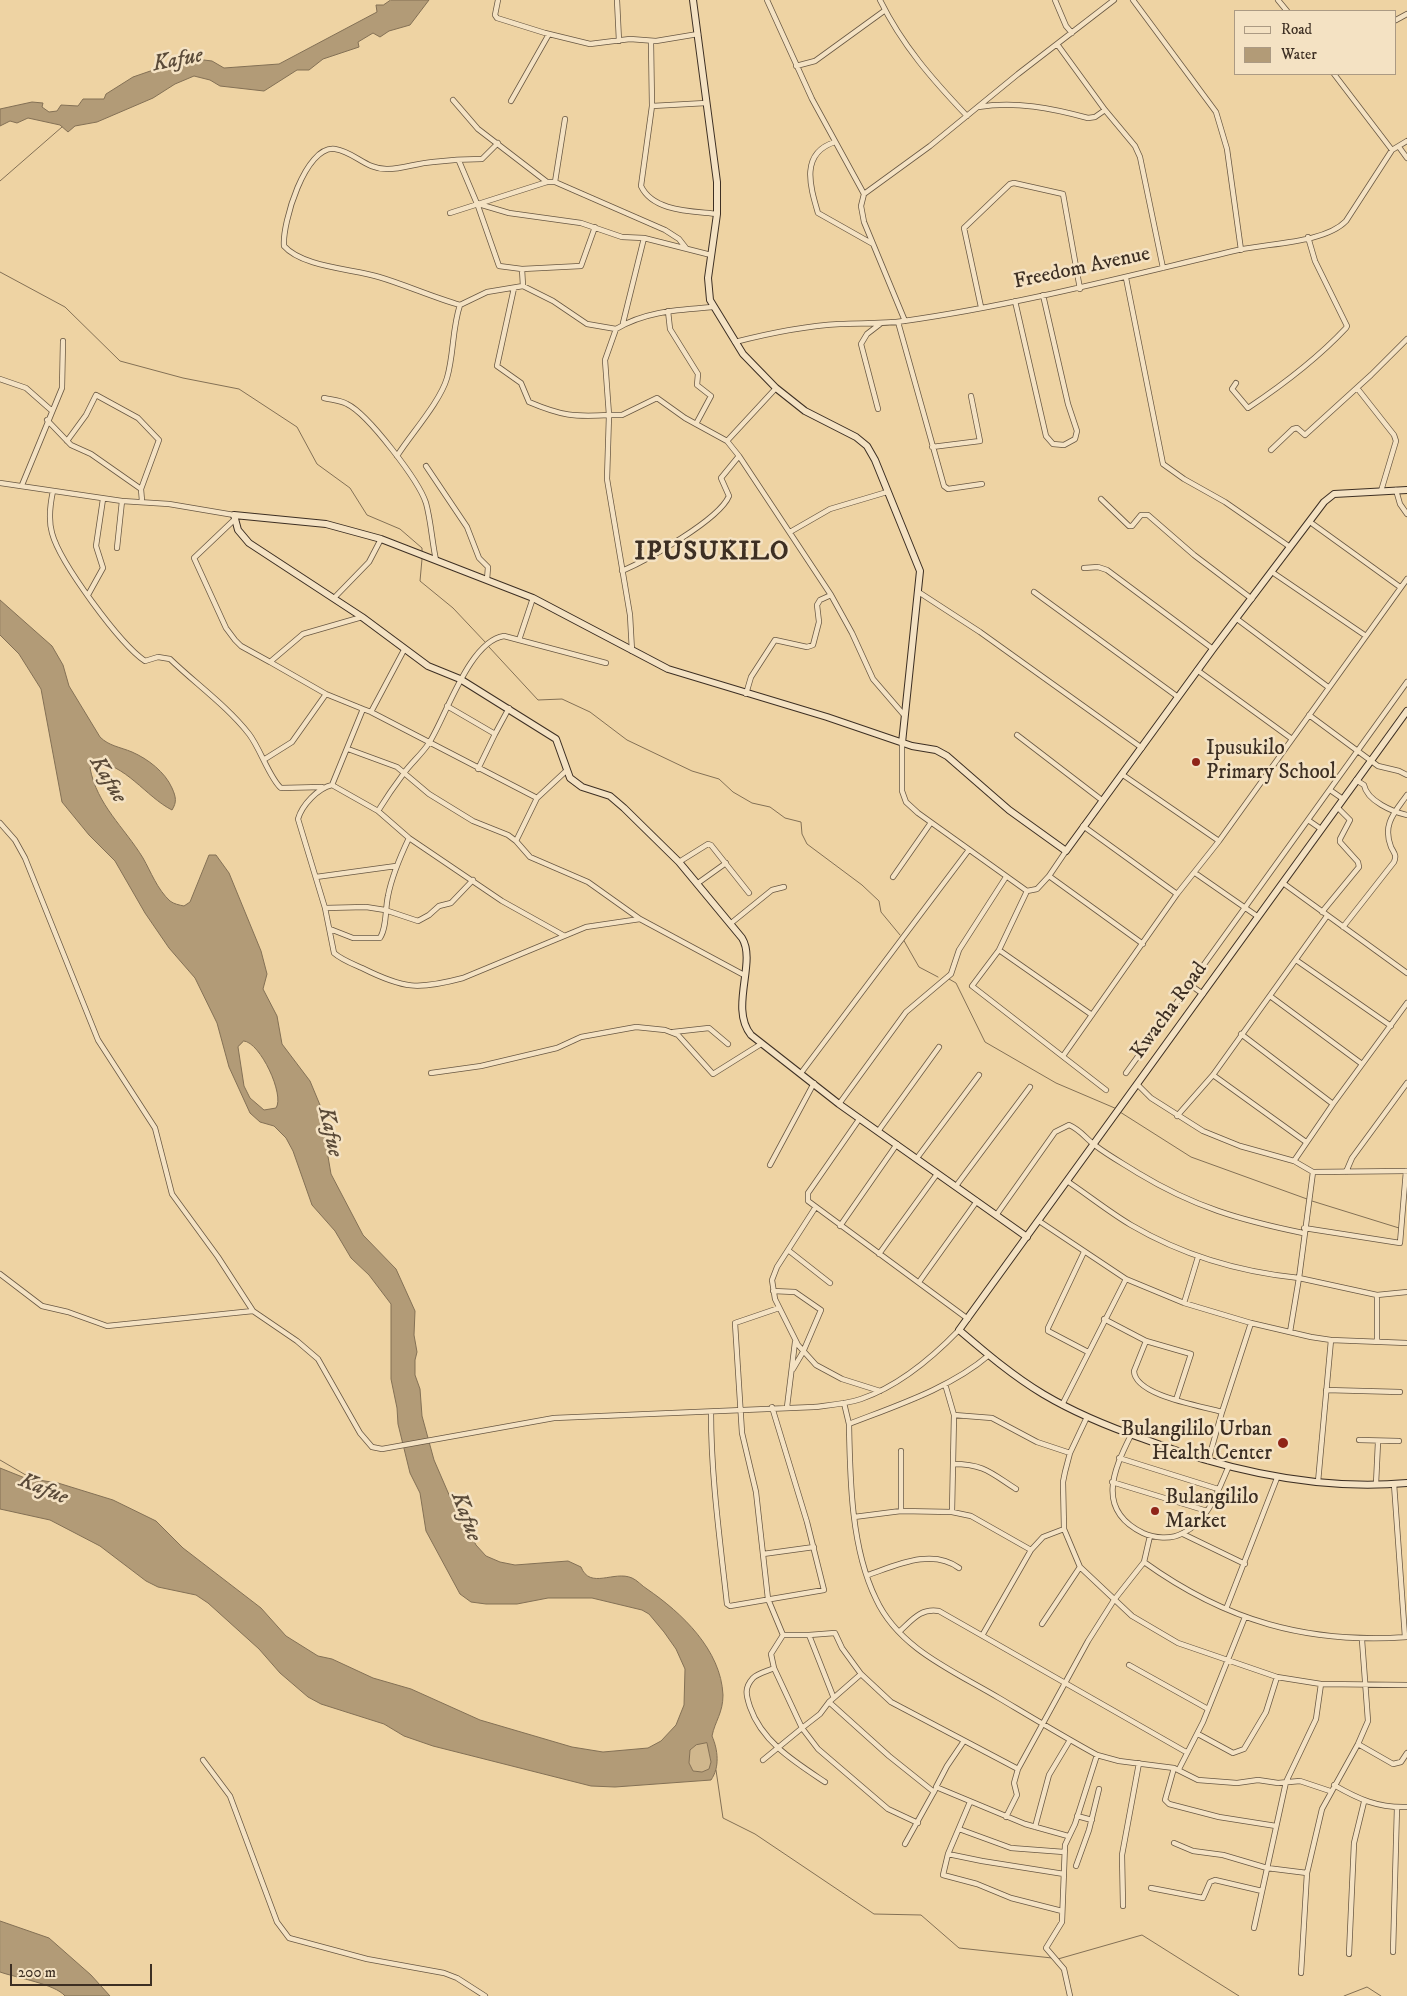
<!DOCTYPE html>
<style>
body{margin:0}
#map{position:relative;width:1407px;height:1996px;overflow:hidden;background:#eed3a3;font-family:"IM FELL DW Pica",serif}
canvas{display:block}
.legend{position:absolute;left:1234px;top:10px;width:162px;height:65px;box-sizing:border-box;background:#f4e2c3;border:1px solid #ab9a83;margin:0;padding:6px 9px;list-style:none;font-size:15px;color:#3d2f23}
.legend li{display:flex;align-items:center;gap:10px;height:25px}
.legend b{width:25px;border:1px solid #ab9a83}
.scale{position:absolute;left:10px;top:1964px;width:142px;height:22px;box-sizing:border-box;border:2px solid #3d2f23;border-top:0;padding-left:6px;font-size:15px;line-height:18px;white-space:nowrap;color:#3d2f23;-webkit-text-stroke:4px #f4e2c3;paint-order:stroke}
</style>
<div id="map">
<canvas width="1407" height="1996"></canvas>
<ul class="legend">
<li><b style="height:6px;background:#f4e2c3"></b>Road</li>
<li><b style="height:14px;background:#b29b77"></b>Water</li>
</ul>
<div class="scale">200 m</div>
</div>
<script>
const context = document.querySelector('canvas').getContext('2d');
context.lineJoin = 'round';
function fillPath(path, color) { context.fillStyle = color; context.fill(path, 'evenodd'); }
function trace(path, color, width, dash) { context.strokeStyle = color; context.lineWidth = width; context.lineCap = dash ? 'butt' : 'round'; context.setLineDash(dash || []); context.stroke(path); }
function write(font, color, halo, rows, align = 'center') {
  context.font = font + ' "IM FELL DW Pica",serif'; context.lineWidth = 5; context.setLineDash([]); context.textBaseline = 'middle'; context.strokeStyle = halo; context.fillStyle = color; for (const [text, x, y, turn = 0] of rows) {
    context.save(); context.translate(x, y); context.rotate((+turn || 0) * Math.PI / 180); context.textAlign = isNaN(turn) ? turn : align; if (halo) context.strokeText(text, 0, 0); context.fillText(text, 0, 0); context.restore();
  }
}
fillPath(new Path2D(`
 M707 1743 711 1762 709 1769 702 1772 693 1771 689 1763 690 1750 696 1745Z`), '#d0b78d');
const water = new Path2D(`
 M391 0H429L410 25 389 31 380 37 373 33 358 42 359 47 323 59 309 70H297L264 91 220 86 210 80 194 76 175 84 153 98 97 122 75 126 68 132 60 125 28 118 17 123 10 121 0 126V109L32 102 43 103 42 107 49 112 57 111 61 105 78 106 83 99H104L106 94 133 77 188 58 212 61 224 68 279 64 377 12 376 5H383Z
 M0 600 52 646 63 665 69 686 100 737C109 746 120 747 132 752 148 759 165 772 172 788 176 797 177 802 172 810 146 797 125 763 94 762L90 768C97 805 124 827 143 858 151 872 157 889 170 901 174 904 179 905 184 906L190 902 209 855H216L229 873 261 951 267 974 263 989 277 1016 282 1044 310 1081 325 1117V1139L331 1174 363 1235 396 1269 415 1311 414 1335 417 1352 415 1360V1375L420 1389 422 1416 434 1460 450 1497 476 1545 486 1556 500 1562 515 1565 568 1561 581 1567C590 1590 614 1570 632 1578 637 1580 642 1586 647 1589 682 1613 721 1650 723 1695 723 1713 715 1721 712 1736 718 1750 720 1767 711 1780L615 1787 591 1786 433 1746 404 1736 384 1724 321 1704 308 1697 280 1673 259 1649 208 1603 196 1595 158 1587 146 1581 100 1546 50 1520 0 1509V1468L25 1478 58 1483 113 1500 156 1521 183 1548 261 1608 286 1636 318 1656 332 1659 373 1678 411 1689 480 1720 572 1747 603 1752 648 1748 661 1741 676 1725 684 1705 685 1669 676 1649 664 1632 649 1614 642 1610 592 1598H548L517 1604H486L471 1602 460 1594 426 1531 420 1493 410 1473 398 1424 397 1408 391 1379V1304L369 1275 351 1258 335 1231 312 1205 293 1151 286 1138 274 1126 260 1122 250 1113 229 1067 217 1023 195 978 169 948 145 913 115 861 89 835 62 802 41 689 19 654 0 635ZM244 1041C260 1042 285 1095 276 1108L264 1110 250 1098 244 1086 238 1047ZM707 1743 711 1762 709 1769 702 1772 693 1771 689 1763 690 1750 696 1745Z
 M0 1921 49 1938 91 1975 110 1996H65C55 1984 17 1978 0 1972Z`);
fillPath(water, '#b29b77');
trace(water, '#837055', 1);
trace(new Path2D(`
 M0 181 62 127
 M0 272 65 307 120 361 183 378 239 389 297 427 317 464 350 488 367 515 400 529 422 548V552
 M422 559 420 581 453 608 486 643
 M489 647 538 700 562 699 590 712 627 740 692 771 719 779 733 792 752 803 770 807 785 818 801 822 802 834 807 844 862 885 879 901 881 912 900 935
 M903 939 919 967 938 977
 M949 979 956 983 985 1042 1056 1083 1117 1109
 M1120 1112 1191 1157 1307 1199
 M1312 1201 1399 1228
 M0 1460 36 1481
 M716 1770 723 1818 755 1834 874 1914 921 1915 959 1948 1052 1958
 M1058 1959 1142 1935 1239 1996
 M1344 1996 1367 1987 1381 1996`), '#837055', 1);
const street = new Path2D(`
 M498 0 495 15 497 18 545 33 590 44 630 39 656 41 698 34
 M617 0 619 41
 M767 0 812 99 864 194 861 206 864 222 905 321
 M880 0C902 45 932 79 967 116
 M1055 0 1066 26 1072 33
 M1133 0 1216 112 1227 149 1241 250
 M1278 0 1287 11
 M1396 20 1407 14
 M651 42 652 106 641 186C653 212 693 211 717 214
 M1057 44 1105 110 1135 146 1140 157 1163 268
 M796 66 815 61 884 11
 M1334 74 1392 150
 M453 100 478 129 547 182
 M511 101 549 34
 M652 106 706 103
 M978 107C1016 101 1051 108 1088 118L1095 117 1105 110
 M835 142C800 153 810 186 818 213L873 244
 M1399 147 1407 158
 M459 161 478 206 499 266 522 269 581 266 595 227
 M555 182 565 119
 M864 194 930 146 1018 74 1114 0
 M482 205 509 213 581 223 622 237 644 238 711 255
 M450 213 547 182H555L665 230 679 239 686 248
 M522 269 523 286
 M1126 278 1163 464 1184 479 1225 502 1290 547
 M514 288 497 366 521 383 529 402C562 416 574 417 609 415L607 479 630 615 632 651
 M1015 301 1046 436 1053 444 1064 445 1075 439 1077 431 1068 404 1043 295
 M460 305C432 297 406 285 379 277 354 269 302 267 284 246 282 224 305 145 335 149 355 152 366 170 388 169 403 169 417 163 433 162 449 160 466 159 482 159L498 143
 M981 307 964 228 1010 184 1014 183 1063 194 1080 289
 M668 311 670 329 698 374 697 385 711 396 696 424
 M898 322 944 486 948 489 982 484
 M623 323 644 238
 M616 329 605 360 609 415H622L657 398 685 418 727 441 739 456 831 595 852 633 873 679 904 715
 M735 342C770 333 804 326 840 324 861 323 883 324 904 321 1017 305 1127 276 1238 250 1269 243 1325 243 1346 221L1392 150 1407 141
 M0 379 26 388 51 410
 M1236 383 1232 389 1248 408C1284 384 1316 360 1346 328L1347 326 1315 261 1308 237
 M1357 388 1394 435 1396 441 1381 491
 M324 398C332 400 340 400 347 404 368 414 419 481 426 503 431 521 432 542 436 560
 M878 409 861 344 867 334 880 324
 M47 420 71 445 91 454 141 489
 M67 441 86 415 96 395 138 418 159 440 141 489 142 501
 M727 441 776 388
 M932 447 980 441 971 396
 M1271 450 1293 429 1297 428 1305 435 1371 375 1407 339
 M397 456C411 434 440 402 447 378 454 354 452 329 460 305L487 292 523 286 553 301 587 324 616 329C646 311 679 310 714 307
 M426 466 467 527 479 558 488 567 487 580
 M0 483 122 501 169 504 234 515
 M22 485 62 388 63 341
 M1396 490 1400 504 1407 514
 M53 491C50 505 48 519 52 533 60 563 120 644 145 661L158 657 170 659C196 684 227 706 249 734 260 748 270 779 281 788L322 787
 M1101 499 1129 526H1132L1141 515H1148L1194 555 1252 599
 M235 519 194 558 226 628 235 640 241 646 270 662 303 634 362 617
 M1310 522 1400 587
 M790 532 830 509 887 492
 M117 548 122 501
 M1084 568 1098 567 1107 570 1213 649
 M622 571C647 560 719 520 729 496L721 478 739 456
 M1272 572 1366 636
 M1034 592 1178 697
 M920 593 980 632 1142 748
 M88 595 103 568 96 546 103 499
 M334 598 369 562 381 539
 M1237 619 1328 687
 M519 640 533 598
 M404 650 371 712 363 709 332 785C318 788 302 805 298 819L325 908 334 953C342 960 353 964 362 968 404 989 418 990 463 978L586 927 640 919 744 975
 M270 662 326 694 363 709
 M1197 670 1292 739
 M746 694 751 677 775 640 807 647 813 645 819 622 817 605 820 600 831 595
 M447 706 495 734 478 769
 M371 712 537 798 566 771
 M1309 715 1378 766 1399 771 1407 775
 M495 734 509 708
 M1017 735 1103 801
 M902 743V791L906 802 918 813 1027 891 1037 889 1049 876
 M348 749 397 767 429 794 473 821 508 835 516 841 530 857 588 882 640 919
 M265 759 292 742 326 694
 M1123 775 1219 841
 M1356 780 1364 785C1367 801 1393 812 1407 815
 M332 785 378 811 409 838 502 901 563 935
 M1330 790 1343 799
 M378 811C386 798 395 785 404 773 411 763 422 754 429 743 446 717 469 641 504 636L606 663
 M1308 820 1321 829
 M0 823 15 840 25 858 98 1040 155 1128 172 1194 218 1257 253 1311
 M1083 826 1177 894
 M516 841 537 798
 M1066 851 1049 876 1143 944
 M679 862 708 844 711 845 749 893
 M1195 873 1257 916
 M316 877 396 866
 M893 877 930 824
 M698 883 726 863
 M1283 883 1407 973
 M325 908 366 907 385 910 418 921 429 915 439 906 451 903 473 880
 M1322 912 1359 867 1358 862 1340 842V839L1350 820 1337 807
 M730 924 772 890 784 887
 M1343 927 1394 862C1397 855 1394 853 1391 847 1382 824 1395 812 1407 795
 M330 929 353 938H380C387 927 385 909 388 896 392 875 400 857 409 838
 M999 950 1027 891
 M1296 960 1391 1026
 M1189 984 1203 994
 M1270 996 1362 1064
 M1092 1015 999 950 972 986 1106 1090
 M673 1032 709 1028 728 1044
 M1241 1034 1333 1104
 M1063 1056 1177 894 1219 841 1407 579
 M431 1073 481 1066 557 1048 581 1037 636 1027 665 1030 678 1035 713 1074 761 1044
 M801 1073 968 851
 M1126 1073 1407 682
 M1213 1075 1306 1142
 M1137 1084 1151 1098 1203 1131 1240 1146 1294 1161 1313 1172 1407 1171
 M839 1104 906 1012 951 974 959 950 1006 877
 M1177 1116 1213 1075 1327 916
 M860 1118 808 1193V1201L968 1319
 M879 1130 939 1047
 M917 1158 979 1075
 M1294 1161 1333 1104 1407 1003
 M770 1165 814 1083
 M1313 1172 1299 1278 1377 1295 1407 1292
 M1346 1172 1352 1158 1407 1083
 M1067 1181C1088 1195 1109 1212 1131 1225 1182 1255 1240 1272 1299 1278L1290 1332
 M956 1186 1030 1087
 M815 1208 777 1267 772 1280 775 1299 798 1345 816 1365 842 1379 880 1391
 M997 1214 1055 1132 1069 1125C1081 1130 1086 1139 1096 1146 1109 1156 1124 1164 1138 1173 1194 1207 1240 1220 1303 1233
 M1039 1221 1126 1279 1184 1303 1251 1323 1311 1337 1331 1340 1407 1343
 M840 1226 897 1144
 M1304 1228 1400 1243 1406 1171
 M788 1250 830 1283
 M1084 1252 1048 1328V1331L1088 1352
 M879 1254 937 1174
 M0 1274 42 1306 68 1312 107 1326 253 1311 297 1341 318 1359 360 1433 372 1447 382 1449 554 1418 814 1407C830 1405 846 1404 861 1399 899 1386 931 1359 959 1330
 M919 1282 977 1201
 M773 1291 795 1292 821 1310 803 1352 793 1369
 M1377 1295V1342
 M1184 1303 1198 1257
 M779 1308 735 1323 742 1433 756 1492 768 1599 783 1635
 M1104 1319 1146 1341 1191 1354 1176 1400
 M1146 1341 1134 1371C1135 1396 1202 1406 1222 1412L1251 1323
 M989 1355C951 1388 895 1406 849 1424 850 1479 851 1548 876 1599 899 1649 954 1671 999 1698 1031 1717 1064 1737 1097 1755L1119 1761 1174 1768 1198 1780 1237 1783 1258 1780 1278 1783 1300 1781 1330 1791
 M945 1384 954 1415 992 1418 1037 1442 1070 1453
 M1326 1390 1400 1392
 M844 1403 849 1424
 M1062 1405 1126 1279
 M787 1407 795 1342
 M711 1412C711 1477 720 1540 727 1604L730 1606 824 1590 807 1522 772 1407
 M1087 1417 1070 1453 1065 1472 1063 1482 1064 1529 1080 1567 1132 1616 1178 1643 1277 1677 1321 1684 1407 1685
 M1131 1435C1113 1471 1096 1510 1143 1533 1154 1538 1171 1540 1183 1533 1208 1521 1218 1491 1228 1468
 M1359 1440 1399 1441
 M1119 1458 1218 1489
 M1208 1461 1222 1412
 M953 1464C984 1464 991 1473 1016 1489
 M1112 1482 1207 1511
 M1318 1482 1331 1340
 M1376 1484 1378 1442
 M1394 1484 1405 1637
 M901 1511V1451
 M952 1512 971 1516 1031 1550 1043 1537 1064 1529
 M854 1517 901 1511 952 1512 954 1415
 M1183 1534 1245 1564
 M763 1554 814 1547
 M1144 1562C1226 1621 1307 1644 1407 1637
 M868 1575C897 1565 932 1548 959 1568
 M1226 1609 1277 1478
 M1042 1624 1080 1567
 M900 1631C913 1619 921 1608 939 1611L1186 1752
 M983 1634 1031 1550
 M1129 1665 1208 1709
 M774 1668C768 1671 758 1673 753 1678 744 1688 746 1695 750 1707 762 1742 795 1762 825 1782
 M861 1674 829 1702 889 1756 934 1792
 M833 1696 809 1635 835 1633 842 1648 861 1674 891 1702 1018 1769 1088 1641 1114 1600 1144 1562 1150 1536
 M829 1702 820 1714 802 1728 818 1749 888 1809 918 1823
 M1198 1734 1233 1753 1244 1749 1266 1712 1277 1677
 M964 1741 947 1766 936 1787 1025 1824 1068 1836
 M1358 1744 1393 1764 1401 1762 1407 1753
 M203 1760 230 1796 277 1922 289 1938 367 1959 444 1973 457 1978 485 1996
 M763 1760 802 1728 774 1668 771 1654 783 1635H809
 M1174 1768 1165 1800 1169 1804 1219 1817 1276 1826
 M1179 1769 1203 1722 1245 1617
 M1334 1785C1358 1799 1378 1808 1407 1807
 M970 1802 948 1854 943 1875 977 1884 1011 1898 1062 1911
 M1077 1816 1092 1820
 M1006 1817 1017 1795 1014 1783 1018 1769
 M1035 1827 1049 1775 1070 1740
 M959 1829 1011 1848 1064 1852
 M1174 1843 1193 1851 1223 1855 1267 1868 1307 1873
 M905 1844 935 1790
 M948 1854 982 1861 1064 1874
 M1076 1866 1089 1830 1099 1789
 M1151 1888 1203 1898 1210 1882 1215 1880 1262 1891
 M1123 1906 1122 1855 1139 1763
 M1254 1928 1286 1782 1316 1719 1321 1684
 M1393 1952 1397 1807
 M1349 1954 1354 1843 1364 1802
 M1301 1973 1307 1873 1322 1809 1358 1744 1368 1721 1362 1640
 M1070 1996 1064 1969 1046 1948 1062 1922 1065 1845 1075 1824 1097 1755`);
const secondary = new Path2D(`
 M693 0 717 182V214L708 278 710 300 743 354 776 388 805 411 856 437 867 446 875 460 920 571 902 743
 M1407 711 959 1330C986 1353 1013 1376 1043 1394 1075 1413 1109 1427 1144 1439 1228 1471 1316 1491 1407 1483
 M1027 1237 839 1104 751 1035C729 1008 757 962 742 938L679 862 624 808 610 796 582 787 570 778 556 739 460 679 428 666 362 617 249 543 238 530 234 515 326 524 381 539 533 598 668 669 827 717 912 746 936 750 947 756 1009 810 1066 851 1213 649 1324 502 1334 494 1407 490`);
trace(street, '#695843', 6);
trace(secondary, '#3d2f23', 8);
trace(street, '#f4e2c3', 4.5);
trace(secondary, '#f4e2c3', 6);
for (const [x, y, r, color] of [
 [1196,762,5,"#8f2418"],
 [1283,1443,6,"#8f2418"],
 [1155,1511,5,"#8f2418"]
]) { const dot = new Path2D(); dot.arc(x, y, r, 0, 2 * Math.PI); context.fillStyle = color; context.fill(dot); trace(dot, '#f4e2c3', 2); }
write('21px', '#3d2f23', '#f4e2c3', [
 ["Freedom Avenue",1082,269,-12],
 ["Kwacha Road",1170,1011,-54]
]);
write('21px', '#3d2f23', '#f4e2c3', [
 ["Ipusukilo",1206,750],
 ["Primary School",1206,774],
 ["Bulangililo Urban",1272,1431,"right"],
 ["Health Center",1272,1455,"right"],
 ["Bulangililo",1165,1499],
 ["Market",1165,1523]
], 'left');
write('italic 22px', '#5a4a38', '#f4e2c3', [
 ["Kafue",178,61,-11],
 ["Kafue",107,780,59],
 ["Kafue",329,1132,78],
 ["Kafue",43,1490,22],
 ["Kafue",465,1517,70]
]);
context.letterSpacing = '1px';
write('bold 26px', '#3d2f23', '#f4e2c3', [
 ["IPUSUKILO",712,554]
]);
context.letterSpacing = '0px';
</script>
